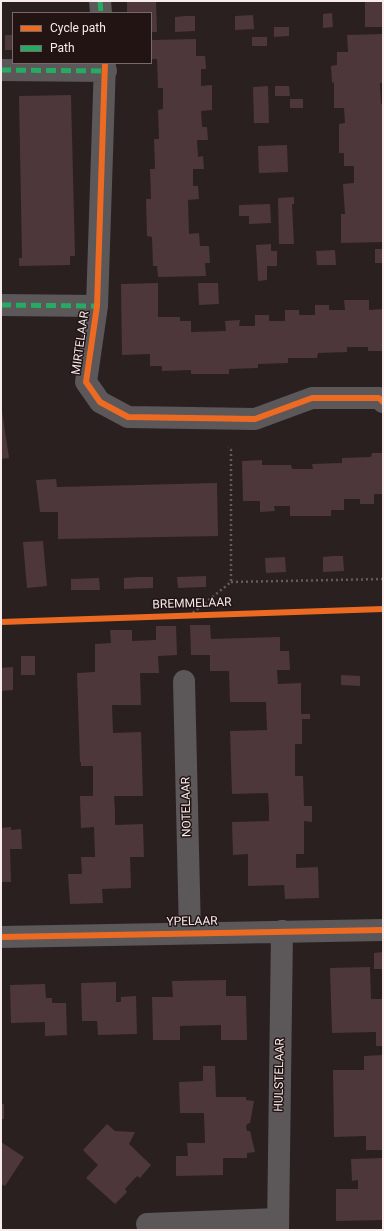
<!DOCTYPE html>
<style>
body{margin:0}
#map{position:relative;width:384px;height:1231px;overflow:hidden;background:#2a2020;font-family:Roboto,sans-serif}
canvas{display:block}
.frame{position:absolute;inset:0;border:2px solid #f7ebec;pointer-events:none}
.legend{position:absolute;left:12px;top:12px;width:140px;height:52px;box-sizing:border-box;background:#231414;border:1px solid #786a6a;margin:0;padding:5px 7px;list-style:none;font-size:12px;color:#f7ebec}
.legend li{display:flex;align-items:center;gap:8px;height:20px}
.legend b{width:20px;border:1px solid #786a6a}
</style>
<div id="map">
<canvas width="384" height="1231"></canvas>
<div class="frame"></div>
<ul class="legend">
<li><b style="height:5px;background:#ed6a23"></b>Cycle path</li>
<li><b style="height:5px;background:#26ab63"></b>Path</li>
</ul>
</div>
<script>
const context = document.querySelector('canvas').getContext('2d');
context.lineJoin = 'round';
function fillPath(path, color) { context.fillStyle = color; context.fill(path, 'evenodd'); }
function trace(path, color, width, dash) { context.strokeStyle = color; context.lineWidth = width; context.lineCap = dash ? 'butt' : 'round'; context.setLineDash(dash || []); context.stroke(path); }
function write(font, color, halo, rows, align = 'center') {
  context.font = font + ' Roboto,sans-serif'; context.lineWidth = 3; context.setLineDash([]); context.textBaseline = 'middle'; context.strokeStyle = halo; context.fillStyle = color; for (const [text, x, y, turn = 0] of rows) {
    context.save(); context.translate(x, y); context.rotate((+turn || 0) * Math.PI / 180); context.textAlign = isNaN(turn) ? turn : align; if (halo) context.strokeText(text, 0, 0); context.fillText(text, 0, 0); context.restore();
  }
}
fillPath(new Path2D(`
 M127 1H156L157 32H151V13H127Z
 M365 1H383V27H365Z
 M332 13 333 27 323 28V14Z
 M253 15 254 29 235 30V16Z
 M186 16H195V31L175 32V17Z
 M274 27H289V36L274 37Z
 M383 34V83H380L381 104H383V242L341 243V214H345L343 184 354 183V166H344V153H339V124L345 123 344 108H334V82L332 83 331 66 337 65V52H348L347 35Z
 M5 35H13V50H5Z
 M252 37H267V46H252Z
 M196 39V56H205L206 69H201V86L212 85V110L201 111 202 127H207L208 140H197L198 157 203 156 204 169H193V186H198L199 199 188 200 189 234 199 233 200 246H209L210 263H205L206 276 158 277 157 266H153L152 237 147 236 146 199H151L150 169H155L154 139H159L158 110 163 109V88H158L157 59H152V40Z
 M268 86 269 123H254L253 87Z
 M275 86H289L290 96H275Z
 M71 95 75 256H70V265L19 266V258H22L19 96Z
 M290 99H303V108H290Z
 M287 145 288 172 259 173 258 146Z
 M294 197V204H292L294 244H279L278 198Z
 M270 204 271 223 249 224V216H239V205Z
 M271 244V251H277V266H267V280L258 281 256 245Z
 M375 249H383V263H375Z
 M335 250 336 265H317L316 251Z
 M158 283V317H180V321H191V332L226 331 225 321 240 320 239 326H255V315H269V321H285V310H299V315H315V305H329V310H345L344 300H369V310L383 309V351H368V347H347V352L318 353 317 358H288V363L258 364V368L229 369V374H191V370L162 371V366H150V354L122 355 121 284Z
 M198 283H218L219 304 199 305Z
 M1 405 9 458 1 459Z
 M372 453H383V494H374V504H360V499H344V510H331V516H290V506H274L275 511 260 512V501H243L242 461 262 460V465H291L292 469H313L312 464 342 463V458L371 457Z
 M56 479 57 487 217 483 218 536 58 539V512H40L36 480Z
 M43 541 47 586 27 588 23 542Z
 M333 556H343L344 571 323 572V557Z
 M285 557 286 572 266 573 265 558Z
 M206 576V587L178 588 177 577Z
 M138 577H153V588L124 589V578Z
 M99 578 100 590H71V579Z
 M190 625H210L211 639 280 637V651H289L290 670H277L278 684 301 683V714H310V719H302V744H295V776H303L304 806H312V822L304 821V854H296V868L318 867 319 898 285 899 284 885 248 886V854L233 855 232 822 269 821V807L268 793 232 794 230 731 267 730 266 702H230L229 671H210V655H191Z
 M156 626H176L177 655 158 656 159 673H140L141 705H112L113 733 141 732 143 796H114L115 811V825L143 824 144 857H130L131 888 102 889 103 903 70 904 68 874H82L81 857H95L94 827 81 828 80 796H93V766H81V762H80L77 673 95 672V644L111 643 110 630H132V641L156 640Z
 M21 656H35V675H21Z
 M13 667V690L1 691V668Z
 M341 675 360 676V686L341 685Z
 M11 827V830L21 829 22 849H10L11 882H1V828Z
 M383 952V969H374V953Z
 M370 967 371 999H383V1046H376V1032L332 1033 330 968Z
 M226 980V996H246L247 1040H221V1025L180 1026V1040H153L152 997H173L172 981Z
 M116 982V1002H121V997L136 996 137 1034 98 1035 97 1021H82L81 983Z
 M45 984 46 998H52V1003H66L67 1035 45 1036V1022L11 1023 10 985Z
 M383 1055V1150H366V1136L334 1137 333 1070H364V1056Z
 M203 1066H215L216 1097H246V1100L254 1101 250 1123 247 1124 246 1127 247 1131H250L255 1152 247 1153V1158H223V1175L176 1176V1156H188L187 1143H205L204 1113H180L179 1082 203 1081Z
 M1 1104H4V1119H1Z
 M107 1124 115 1131 135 1132 129 1144 151 1165 140 1178 137 1176 125 1189 127 1192 115 1204 86 1178 98 1165 83 1150Z
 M1 1142 24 1157 5 1186 1 1184Z
 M383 1158V1220L336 1221V1189H358V1180L352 1181 351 1159Z`), '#4d373a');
trace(new Path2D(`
 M231 582 383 579
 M189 616 231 582V450L228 447`), '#625d5d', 2.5, [2, 3]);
trace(new Path2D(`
 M100 1 101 13
 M105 63 97 306 86 382 100 402 128 417 255 419 312 398H379L383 402
 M1 70 106 71
 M1 305 97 306
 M184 681 190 933
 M1 937 383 930
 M147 1224 278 1219
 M278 1230 282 931`), '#5c5758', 22);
trace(new Path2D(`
 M100 1 101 13
 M1 70 106 71
 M1 305 97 306`), '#26ab63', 5, [10, 5]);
trace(new Path2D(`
 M105 63 97 306 86 382 100 402 128 417 255 419 312 398H379L383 402
 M1 622 383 609
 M1 937 383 930`), '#ed6a23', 6);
write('12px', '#f7ebec', '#231414', [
 ["MIRTELAAR",81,343,-82],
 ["BREMMELAAR",192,604,-2],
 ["NOTELAAR",187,807,-91],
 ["YPELAAR",192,922,-1],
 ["HULSTELAAR",280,1075,-89]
]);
</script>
